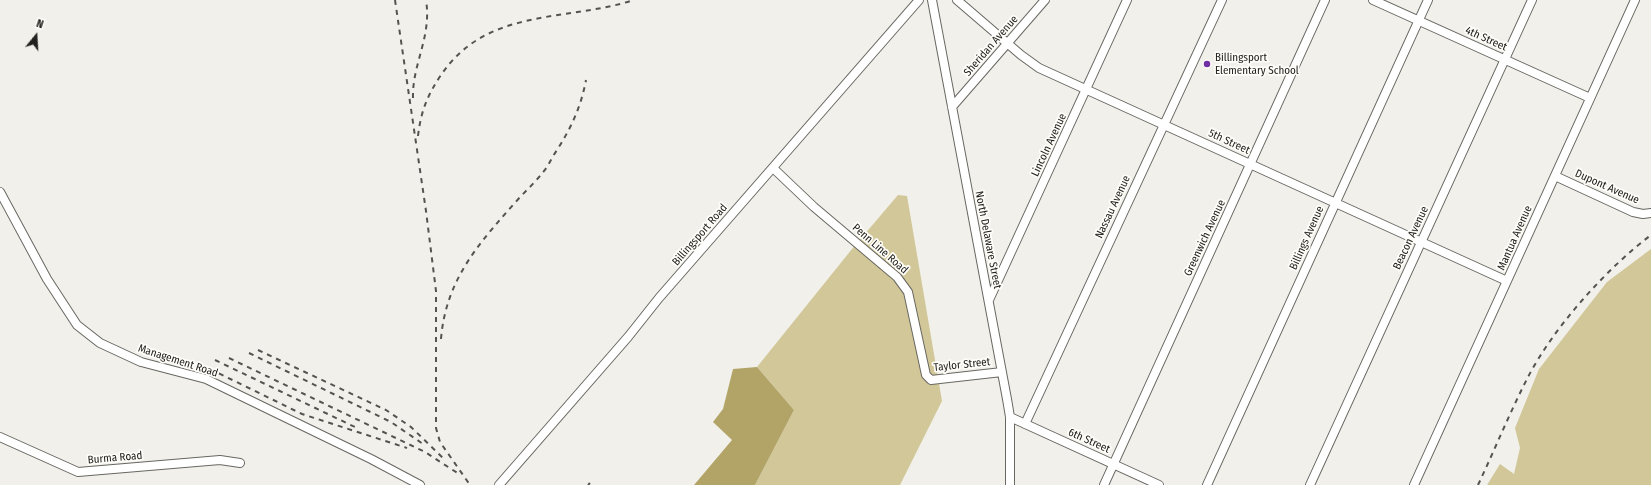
<!DOCTYPE html>
<style>
body{margin:0}
#map{position:relative;width:1651px;height:485px;overflow:hidden;background:#f1f0eb;font-family:"Fira Sans Condensed",sans-serif}
canvas{display:block}
.north{position:absolute;left:16px;top:16px;width:40px;height:40px;-webkit-text-stroke:3px #fffdf8;paint-order:stroke;rotate:18deg;font-size:11px;font-weight:700;line-height:16px;text-align:center;color:#22211f}
.north::after{content:'';display:block;margin:auto;width:14px;height:18px;background:#22211f;clip-path:polygon(50% 0,100% 100%,50% 72%,0 100%)}
</style>
<div id="map">
<canvas width="1651" height="485"></canvas>
<div class="north">N</div>
</div>
<script>
const context = document.querySelector('canvas').getContext('2d');
context.lineJoin = 'round';
function fillPath(path, color) { context.fillStyle = color; context.fill(path, 'evenodd'); }
function trace(path, color, width, dash) { context.strokeStyle = color; context.lineWidth = width; context.lineCap = dash ? 'butt' : 'round'; context.setLineDash(dash || []); context.stroke(path); }
function write(font, color, halo, rows, align = 'center') {
  context.font = font + ' "Fira Sans Condensed",sans-serif'; context.lineWidth = 3.5; context.setLineDash([]); context.textBaseline = 'middle'; context.strokeStyle = halo; context.fillStyle = color; for (const [text, x, y, turn = 0] of rows) {
    context.save(); context.translate(x, y); context.rotate((+turn || 0) * Math.PI / 180); context.textAlign = isNaN(turn) ? turn : align; if (halo) context.strokeText(text, 0, 0); context.fillText(text, 0, 0); context.restore();
  }
}
fillPath(new Path2D(`
 M898 195 907 196 942 401 900 485H755L794 410 757 367 852 249Z
 M1651 249V485H1487L1500 464 1514 474 1520 448 1515 428 1539 369 1607 282Z`), '#d2c798');
fillPath(new Path2D(`
 M757 367 794 410 755 485H694L732 440 713 422 723 409 733 369Z`), '#b2a467');
const minor = new Path2D(`
 M932 0 1007 399 1010 417V485
 M957 0 1021 55 1039 68 1507 281
 M1373 0 1590 98
 M952 107 1045 0
 M773 168 814 207 897 277 908 292 926 375 931 380 1002 372
 M1555 176 1633 212 1643 214 1651 213
 M0 192 47 279 77 325 100 343 141 362 206 379 371 459 420 485
 M989 300 1127 0
 M1010 417 1159 485
 M1025 424 1222 0
 M0 437 78 472 220 460 240 463
 M499 485 628 337 659 298 919 0
 M1104 485 1325 0
 M1207 485 1428 0
 M1310 485 1532 0
 M1414 485 1635 0`);
trace(minor, '#686762', 10);
trace(minor, '#fff', 8);
trace(new Path2D(`
 M395 0 426 211 436 291V428L440 442 470 485
 M413 98C412 64 432 37 426 0
 M418 136C421 111 427 96 441 75 487 7 565 22 634 0
 M441 339C446 277 482 240 521 196 529 188 537 180 544 171 549 165 552 157 557 150 571 128 581 107 586 80
 M258 350 386 410 411 427 443 458
 M249 353 391 422 423 444
 M229 358 425 452 459 474
 M215 360 357 428
 M210 369 302 414 407 448
 M588 485 590 483
 M1478 485C1495 449 1510 412 1528 377 1554 327 1606 269 1651 235`), '#545350', 2, [5, 5]);
for (const [x, y, r, color] of [
 [1207,64,4,"#712fa4"]
]) { const dot = new Path2D(); dot.arc(x, y, r, 0, 2 * Math.PI); context.fillStyle = color; context.fill(dot); trace(dot, '#fffdf8', 1.5); }
write('11px', '#22211f', '#fffdf8', [
 ["4th Street",1486,39,24],
 ["Sheridan Avenue",991,46,-49],
 ["5th Street",1229,142,25],
 ["Lincoln Avenue",1049,145,-65],
 ["Dupont Avenue",1607,187,24],
 ["Nassau Avenue",1113,207,-65],
 ["Billingsport Road",700,235,-49],
 ["Greenwich Avenue",1205,238,-65],
 ["Billings Avenue",1307,238,-66],
 ["Beacon Avenue",1411,238,-65],
 ["Mantua Avenue",1515,238,-66],
 ["North Delaware Street",988,240,79],
 ["Penn Line Road",880,249,41],
 ["Management Road",178,361,18],
 ["Taylor Street",962,365,-6],
 ["6th Street",1089,441,24],
 ["Burma Road",115,458,-5]
]);
write('11px', '#22211f', '#fffdf8', [
 ["Billingsport",1215,58],
 ["Elementary School",1215,71]
], 'left');
</script>
